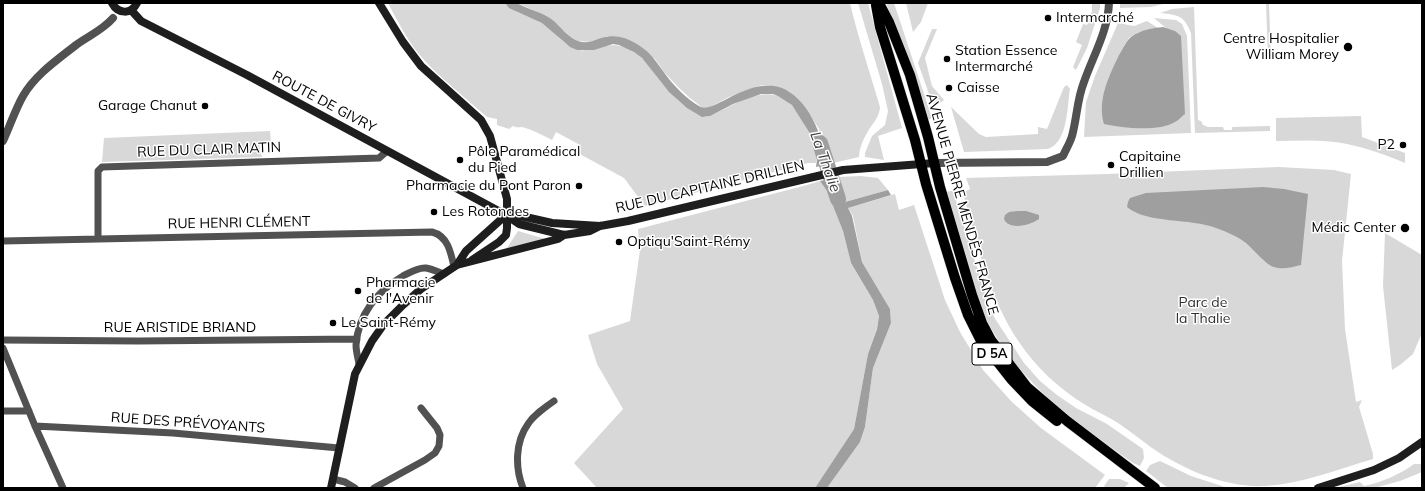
<!DOCTYPE html>
<meta charset="utf-8">
<style>
body{margin:0}
#map{position:relative;width:1425px;height:491px;overflow:hidden;background:#fff;font-family:Mulish,sans-serif}
canvas{display:block}
.frame{position:absolute;inset:0;border:4px solid #000;pointer-events:none}
</style>
<div id="map">
<canvas width="1425" height="491"></canvas>
<div class="frame"></div>
</div>
<script>
const context = document.querySelector('canvas').getContext('2d');
context.lineJoin = 'round';
function fillPath(path, color) { context.fillStyle = color; context.fill(path, 'evenodd'); }
function trace(path, color, width, dash) { context.strokeStyle = color; context.lineWidth = width; context.lineCap = dash ? 'butt' : 'round'; context.setLineDash(dash || []); context.stroke(path); }
function write(font, color, halo, rows, align = 'center') {
  context.font = font + ' Mulish,sans-serif'; context.lineWidth = 3; context.setLineDash([]); context.textBaseline = 'middle'; context.strokeStyle = halo; context.fillStyle = color; for (const [text, x, y, turn = 0] of rows) {
    context.save(); context.translate(x, y); context.rotate((+turn || 0) * Math.PI / 180); context.textAlign = isNaN(turn) ? turn : align; if (halo) context.strokeText(text, 0, 0); context.fillText(text, 0, 0); context.restore();
  }
}
fillPath(new Path2D(`
 M388 3H505C515 13 530 16 542 23 555 31 564 47 579 50 583 51 586 50 591 49 609 45 618 42 634 52 644 58 650 68 657 77 670 94 686 110 706 117 732 108 768 78 793 106 797 111 801 117 805 123 812 135 820 149 816 163H808L645 206 624 178 576 152 580 145 556 132 552 140C542 135 533 130 522 127 519 127 516 128 513 126L509 129 497 125V119L487 117C465 97 436 75 418 53 406 38 397 20 388 3Z
 M517 3H850C858 38 870 72 880 107 879 119 872 123 867 133 863 140 859 149 859 157L833 163 825 148 819 129 810 115 800 101 790 92 770 85H762L729 97 708 108H703L690 98 679 88 664 72 655 59 608 36 591 42 578 41 566 34 547 16Z
 M858 3H868L902 128 878 136 884 160 865 157V153L872 136 885 125 888 111 882 84Z
 M886 3H894L932 118 928 120 914 74Z
 M906 3H928L921 22 913 32Z
 M1092 3H1100V8L1087 48 1076 70 1073 67 1082 45 1076 42 1083 24 1087 25 1092 11Z
 M1120 3H1167L1151 7 1120 8Z
 M1266 3H1269L1271 58H1268Z
 M1194 7 1198 120 1201 121 1203 125 1208 127H1223L1224 130H1232V127L1270 126V131L1195 133 1191 33C1184 15 1178 15 1160 13L1172 9Z
 M1154 18 1176 20 1182 24 1187 36 1191 133 1084 137 1086 102 1095 76 1118 23 1134 26 1147 21 1158 28C1149 28 1137 32 1130 37 1124 43 1112 70 1108 80L1175 31 1167 29Z
 M932 29H937L925 58 932 86 944 100 934 108 918 63Z
 M1067 85 1070 89C1067 107 1068 142 1048 149L964 152 951 107 979 134 986 137 1038 134V127L1047 129 1064 87Z
 M1361 116 1362 137 1405 153V163C1386 155 1367 148 1347 144 1323 139 1299 141 1276 141V118Z
 M270 131 271 143 259 144 262 157 102 162 104 138Z
 M1279 167 1334 170 1351 174 1342 261 1345 329 1356 402 1362 400 1359 407 1373 454V459C1338 469 1302 484 1265 486 1226 488 1184 470 1152 448 1141 440 1130 431 1118 423 1107 416 1095 411 1084 404 1059 389 1035 366 1019 342 990 300 976 242 963 193L970 189 966 178 1107 174Z
 M861 176 878 178 888 190 845 202 837 177Z
 M820 181 827 191 843 231 851 263 873 300 879 316 877 328 868 354 854 429 815 488H597L574 463 623 409 597 364 588 335 630 321 640 250 638 229 807 185Z
 M950 191H953L986 296 994 317 1024 363 1040 381 1057 395 1076 408 1107 424 1143 449 1144 458 1140 466 1133 463C1069 417 1009 377 978 301 974 289 971 277 968 266 961 242 954 219 947 196V192Z
 M895 194 899 210 914 205 945 300 960 332 983 370 1012 402 1041 428 1105 475 1095 488H827L860 442 865 427 873 368 891 323 890 309 862 262 853 216 848 208Z
 M518 231 545 239 505 251Z
 M1385 233 1422 255V333L1413 354 1400 365 1392 370 1383 286Z
 M1160 461 1191 476 1228 488H1168L1146 471 1150 465Z
 M1414 464H1422V472L1400 481 1374 488H1335L1360 482 1364 486C1380 483 1401 474 1414 464Z
 M1109 479H1120L1129 483 1124 488H1107L1104 486Z`), '#d8d8d8');
fillPath(new Path2D(`
 M505 3C508 3 513 2 517 3 519 4 522 6 525 7 535 11 546 14 555 22 562 29 568 37 578 41 586 44 593 41 601 38 617 33 631 39 644 49 652 55 657 63 663 71 672 84 687 100 701 107 715 114 757 68 791 93 809 106 817 127 824 146 827 152 830 157 833 163L816 167 818 152 811 135 792 105 778 96 773 94H761L733 104 710 116 702 117 687 108 669 92 642 58 634 52 619 45 613 44 594 50H577L570 47 542 23 509 8Z
 M1163 27 1175 31 1181 36 1185 114C1182 116 1179 120 1175 122 1159 132 1122 128 1104 124 1097 100 1109 76 1119 55 1122 50 1126 41 1131 37 1140 30 1152 28 1163 27Z
 M837 177 845 202 888 190 891 195 848 208 852 216 862 262 890 309 891 323 873 368 865 427 860 442 827 488H815L854 429 868 354 877 329 879 316 873 300 851 263 843 231 827 191 820 181Z
 M1263 187 1284 189 1308 194 1301 265C1293 267 1282 270 1274 267 1266 265 1253 249 1246 243 1237 236 1227 232 1216 228 1191 218 1147 224 1127 207L1128 202 1130 198 1146 193Z
 M1018 211H1026L1039 215V219C1031 225 1009 231 1004 219L1005 215 1009 212Z`), '#9f9f9f');
trace(new Path2D(`
 M820 143 838 199`), '#9f9f9f', 16);
const primary = new Path2D(`
 M879 3 889 22 910 75 928 137 940 187 972 295 982 323 991 340 1027 387 1067 421 1155 488
 M876 5 880 27 915 140 926 184 955 278 968 315 981 341 1011 379 1032 401 1057 421`);
trace(primary, '#dbdbdb', 11);
trace(new Path2D(`
 M98 239V171L102 167 379 158 387 151
 M3 241 432 232C448 236 451 253 454 267
 M3 340 138 341 357 339
 M3 348 35 426 63 488
 M359 364C358 358 356 351 356 345 358 315 377 291 403 276 409 273 418 267 426 268 432 269 438 272 444 274
 M3 411H29
 M35 426 173 433 339 448
 M333 479 345 482 355 488
 M374 488 425 460 435 453 439 446 440 435 437 428 421 408
 M523 488C515 468 515 442 528 424 534 415 544 408 554 401`), '#515151', 7);
trace(new Path2D(`
 M3 141C10 126 15 110 23 96 35 75 57 60 76 45 88 36 103 30 113 18
 M935 163 1047 162 1063 156C1066 149 1070 143 1072 136 1077 118 1077 99 1084 82 1093 56 1108 31 1109 3`), '#515151', 8);
trace(new Path2D(`
 M112 3C118 14 131 15 137 3
 M379 3 403 42 421 66 481 120 490 136 507 199V228L506 235 499 242 472 260
 M131 10 141 21 247 75 506 215 519 224 564 235 590 231 600 226
 M457 265 466 251 506 215 521 216 552 223 600 226 628 221 843 170 935 163
 M331 488 355 374 372 341 384 324 403 305 421 289 457 265 558 239 564 235
 M1318 488 1374 470 1399 458 1422 442`), '#1e1e1e', 8);
trace(primary, '#000', 10);
for (const [x, y, r, color] of [
 [1048,18,4,"#000"],
 [1348,47,5,"#000"],
 [947,59,4,"#000"],
 [949,88,4,"#000"],
 [205,106,4,"#000"],
 [1403,145,4,"#000"],
 [460,160,4,"#000"],
 [1111,165,4,"#000"],
 [579,186,4,"#000"],
 [434,212,4,"#000"],
 [1405,228,5,"#000"],
 [619,242,4,"#000"],
 [358,291,4,"#000"],
 [333,323,4,"#000"]
]) { const dot = new Path2D(); dot.arc(x, y, r, 0, 2 * Math.PI); context.fillStyle = color; context.fill(dot); trace(dot, '#fff', 1.5); }
for (const [x, y, w] of [
 [992,354,40]
]) { const box = new Path2D(); box.roundRect(x - w / 2, y - 11, w, 22, 3); context.fillStyle = '#fff'; context.fill(box); trace(box, '#000', 1); }
write('bold 13px', '#000', null, [
 ["D 5A",992,354]
]);
write('14px', '#000', '#fff', [
 ["Intermarché",1056,18],
 ["Centre Hospitalier",1339,39,"right"],
 ["William Morey",1339,55,"right"],
 ["Station Essence",955,51],
 ["Intermarché",955,67],
 ["Caisse",957,88],
 ["Garage Chanut",197,106,"right"],
 ["P2",1395,145,"right"],
 ["Pôle Paramédical",468,152],
 ["du Pied",468,168],
 ["Capitaine",1119,157],
 ["Drillien",1119,173],
 ["Pharmacie du Pont Paron",571,186,"right"],
 ["Les Rotondes",442,212],
 ["Médic Center",1396,228,"right"],
 ["Optiqu'Saint-Rémy",627,242],
 ["Pharmacie",366,283],
 ["de l'Avenir",366,299],
 ["Le Saint-Rémy",341,323]
], 'left');
write('14px', '#000', '#fff', [
 ["ROUTE DE GIVRY",324,102,28],
 ["RUE DU CLAIR MATIN",209,150,-2],
 ["RUE DU CAPITAINE DRILLIEN",710,187,-13],
 ["AVENUE PIERRE MENDÈS FRANCE",962,204,74],
 ["RUE HENRI CLÉMENT",239,223,-1],
 ["RUE ARISTIDE BRIAND",180,328],
 ["RUE DES PRÉVOYANTS",188,423,4]
]);
write('14px', '#2f2f2f', '#fff', [
 ["Parc de",1203,303],
 ["la Thalie",1203,319]
]);
write('italic 15px', '#404040', '#fff', [
 ["La Thalie",825,162,70]
]);
</script>
